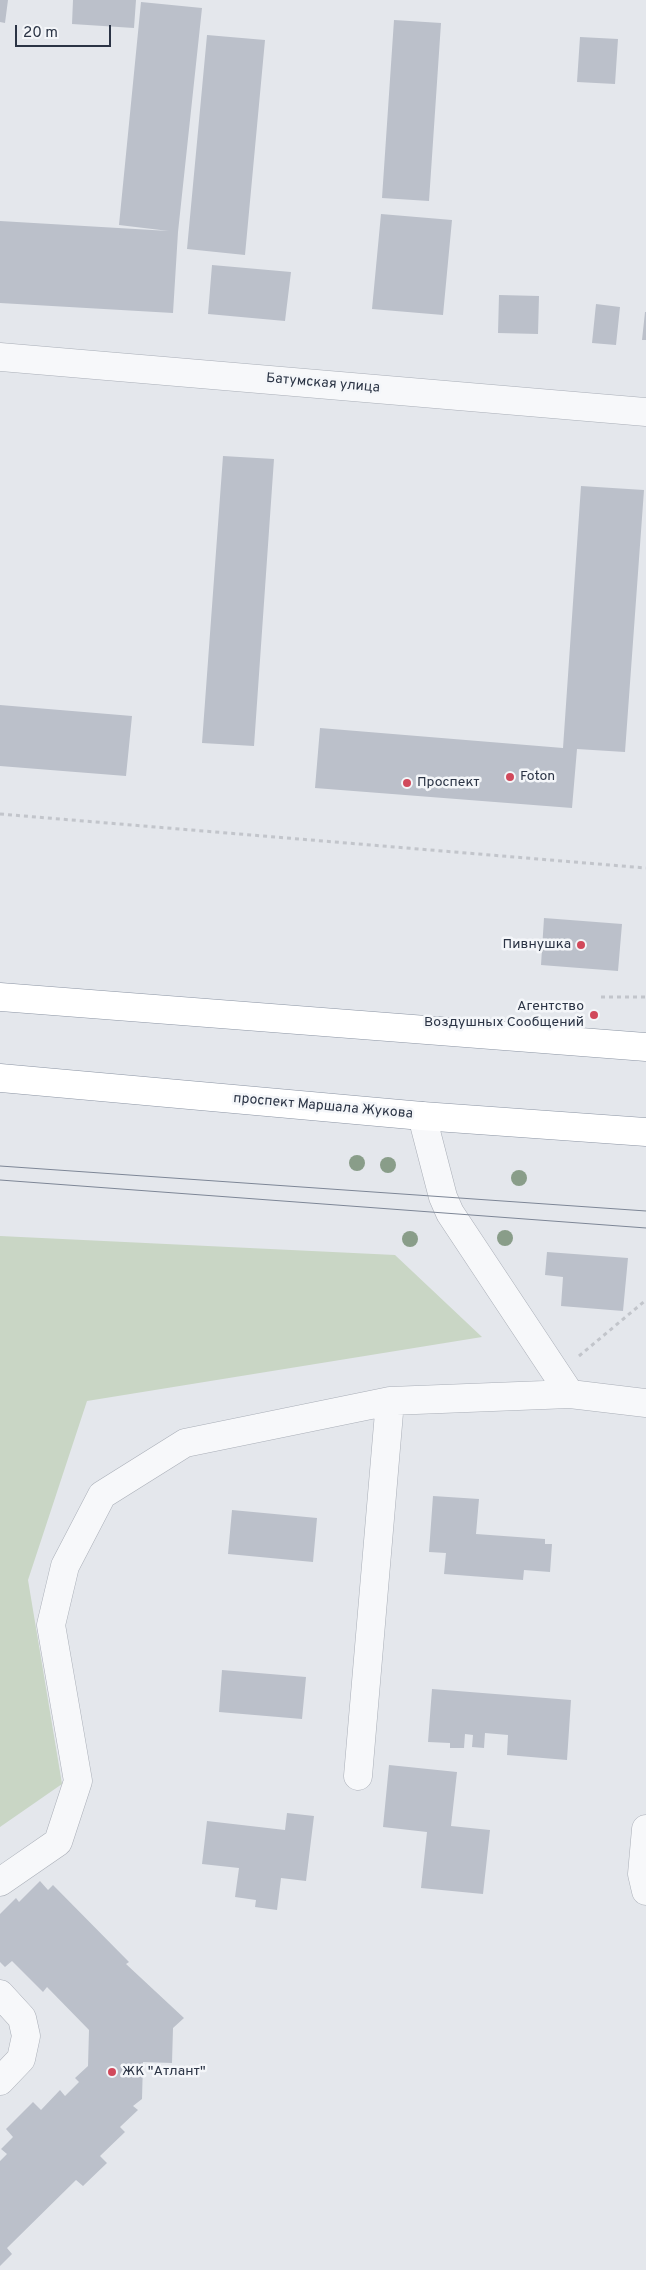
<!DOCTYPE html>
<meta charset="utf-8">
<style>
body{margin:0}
#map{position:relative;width:646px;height:2270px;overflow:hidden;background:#e4e7ec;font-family:Overpass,sans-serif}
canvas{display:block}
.scale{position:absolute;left:15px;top:25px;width:96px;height:22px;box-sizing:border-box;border:2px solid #2b3445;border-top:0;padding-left:6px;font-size:15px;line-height:18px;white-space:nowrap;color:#2b3445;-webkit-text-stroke:4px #f4f6f9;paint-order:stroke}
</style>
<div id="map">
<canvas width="646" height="2270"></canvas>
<div class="scale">20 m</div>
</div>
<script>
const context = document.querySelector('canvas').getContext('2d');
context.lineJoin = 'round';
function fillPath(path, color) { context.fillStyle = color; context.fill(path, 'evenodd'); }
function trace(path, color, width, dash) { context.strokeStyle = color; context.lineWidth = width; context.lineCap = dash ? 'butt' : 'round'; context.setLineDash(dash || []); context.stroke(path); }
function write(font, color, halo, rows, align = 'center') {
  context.font = font + ' Overpass,sans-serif'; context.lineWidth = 5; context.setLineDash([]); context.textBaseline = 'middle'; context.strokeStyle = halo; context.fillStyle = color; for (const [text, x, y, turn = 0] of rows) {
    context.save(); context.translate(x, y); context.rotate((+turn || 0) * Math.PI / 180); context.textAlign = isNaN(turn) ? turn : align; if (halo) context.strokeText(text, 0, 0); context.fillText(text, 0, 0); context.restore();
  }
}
fillPath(new Path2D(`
 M0 1236 395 1255 482 1337 87 1401 28 1580 62 1784 0 1827Z`), '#c9d6c5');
fillPath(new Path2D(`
 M0 0H8L5 23 0 22Z
 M73 0H136L134 28 72 24Z
 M141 2 202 8 178 232 173 313 0 303V221L169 231 119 225Z
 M394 20 441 23 429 201 382 198Z
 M207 35 265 40 245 255 187 249Z
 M580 37 618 39 615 84 577 82Z
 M381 214 452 220 443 315 372 309Z
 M212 265 291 272 285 321 208 314Z
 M499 295 539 296 538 334 498 333Z
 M596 304 620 307 616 345 592 343Z
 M645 312H646V340H642Z
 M223 456 274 459 254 746 202 743Z
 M581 486 644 490 625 752 577 749 572 808 315 788 320 728 563 748Z
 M0 705 132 716 126 776 0 766Z
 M544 918 622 924 618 971 541 965Z
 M547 1252 628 1258 623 1311 561 1306 563 1277 545 1275Z
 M433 1496 479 1499 476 1534 545 1539V1544H552L550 1572 524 1570 523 1580 444 1574 446 1553 429 1552Z
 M232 1510 317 1518 313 1562 228 1554Z
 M222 1670 306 1677 302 1719 219 1712Z
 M432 1689 571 1700 567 1760 507 1755 508 1735 485 1733 484 1748 472 1747 473 1735 465 1734 464 1748H450V1743L428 1742Z
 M389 1765 457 1772 451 1826 490 1830 483 1894 421 1888 427 1832 383 1827Z
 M287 1813 314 1816 306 1881 281 1878 277 1910 255 1907 256 1900 235 1897 239 1868 202 1864 207 1821 285 1830Z
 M40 1881 48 1890 53 1885 129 1962 126 1964 184 2018 173 2028 172 2063 143 2062 142 2099 133 2106 138 2110 120 2127 125 2132 100 2156 107 2163 83 2186 76 2180 7 2248 12 2254 0 2266V2161L7 2154 1 2149 13 2137 6 2129 33 2102 41 2110 60 2090 65 2096 79 2082 75 2078 88 2066 89 2030 47 1987 43 1992 12 1961 5 1967 0 1962V1914L16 1898 19 1902Z`), '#bbc0ca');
const minor = new Path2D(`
 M0 357 646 412
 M422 1116 443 1197 450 1213 570 1394 646 1403
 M358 1776 390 1401 570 1394
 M646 1829 642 1874 646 1891
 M0 1882 58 1842 78 1781 51 1625 65 1566 102 1495 185 1443 390 1401
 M0 1994 22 2018 26 2036 21 2059 0 2081`);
const highway = new Path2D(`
 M0 997 646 1047
 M0 1078 422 1116 646 1132`);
trace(minor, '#a9aeb7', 29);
trace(highway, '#8b94a3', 29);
trace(new Path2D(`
 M0 814 646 868
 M601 997H646
 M579 1356 646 1300`), '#c2c5cb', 3, [4, 4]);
trace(minor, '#f7f8fa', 28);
trace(highway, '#fff', 28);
trace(new Path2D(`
 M0 1166 646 1211
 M0 1180 646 1228`), '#7d8696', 1);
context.fillStyle = '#899d89';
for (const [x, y] of [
 [357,1163],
 [388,1165],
 [519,1178],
 [505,1238],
 [410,1239]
]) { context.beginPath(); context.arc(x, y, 8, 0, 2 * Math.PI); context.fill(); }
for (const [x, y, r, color] of [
 [510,777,5,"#d1495b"],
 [407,783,5,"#d1495b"],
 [581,945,5,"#d1495b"],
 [594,1015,5,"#d1495b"],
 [112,2072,5,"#d1495b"]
]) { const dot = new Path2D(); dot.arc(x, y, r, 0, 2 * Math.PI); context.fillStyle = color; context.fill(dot); trace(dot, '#f4f6f9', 2); }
write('14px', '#2b3445', '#f4f6f9', [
 ["Батумская улица",323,384,5],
 ["проспект Маршала Жукова",323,1107,5]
]);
write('14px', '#2b3445', '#f4f6f9', [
 ["Foton",520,777],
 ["Проспект",417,783],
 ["Пивнушка",571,945,"right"],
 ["Агентство",584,1007,"right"],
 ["Воздушных Сообщений",584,1023,"right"],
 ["ЖК \"Атлант\"",122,2072]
], 'left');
</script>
